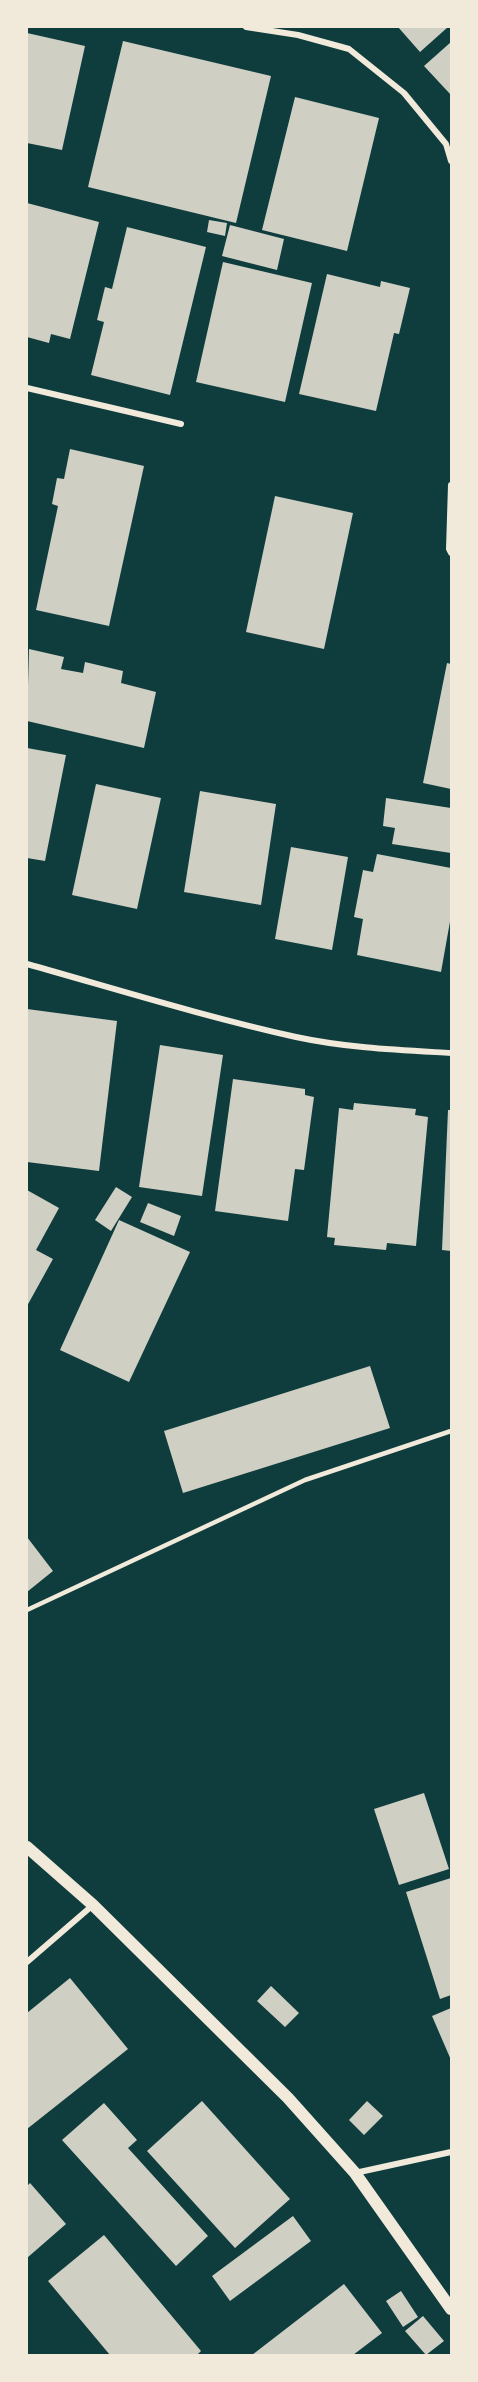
<!DOCTYPE html>
<style>
body{margin:0}
#map{position:relative;width:478px;height:2382px;overflow:hidden;background:#0f3d3e;font-family:Karla,sans-serif}
canvas{display:block}
.frame{position:absolute;inset:0;border:28px solid #f1e9da;pointer-events:none}
</style>
<div id="map">
<canvas width="478" height="2382"></canvas>
<div class="frame"></div>
</div>
<script>
const context = document.querySelector('canvas').getContext('2d');
context.lineJoin = 'round';
function fillPath(path, color) { context.fillStyle = color; context.fill(path, 'evenodd'); }
function trace(path, color, width, dash) { context.strokeStyle = color; context.lineWidth = width; context.lineCap = dash ? 'butt' : 'round'; context.setLineDash(dash || []); context.stroke(path); }
fillPath(new Path2D(`
 M398 27H448L420 52Z
 M27 33 85 46 62 150 27 143Z
 M123 41 271 76 236 223 88 187Z
 M451 42V95L424 66Z
 M295 97 379 118 347 251 262 230Z
 M27 203 99 222 70 339 51 334 49 343 27 337Z
 M209 220 227 223 225 236 207 232Z
 M230 225 284 239 277 270 222 256Z
 M127 227 206 247 170 395 91 375 104 322 97 320 105 287 112 289Z
 M223 262 312 283 285 402 196 382Z
 M327 274 380 287 381 281 410 288 399 334 394 333 376 411 299 394Z
 M70 449 144 466 109 626 36 610 58 506 52 504 57 478 64 479Z
 M275 496 353 513 324 649 246 632Z
 M29 649 64 657 61 669 83 673 85 662 123 671 121 683 156 692 144 748 27 721Z
 M447 663 451 664V789L423 783Z
 M27 748 66 755 45 861 27 858Z
 M96 784 161 798 137 909 72 895Z
 M200 791 276 804 261 905 184 892Z
 M386 798 451 808V853L392 844 395 828 383 826Z
 M291 847 348 857 332 950 275 939Z
 M377 854 451 868V916L441 972 357 955 363 919 354 917 363 870 373 872Z
 M27 1009 117 1021 99 1171 27 1162Z
 M160 1045 223 1055 202 1196 139 1187Z
 M233 1079 305 1089V1095L314 1097 304 1170 295 1169 288 1221 215 1211Z
 M354 1103 416 1109 415 1115 428 1117 416 1246 387 1243 386 1250 334 1245 335 1238 327 1237 339 1108 353 1110Z
 M448 1110H451V1251L442 1250Z
 M116 1187 132 1197 111 1231 95 1220Z
 M27 1190 59 1208 36 1250 53 1259 27 1306Z
 M148 1203 181 1216 174 1236 140 1222Z
 M119 1220 190 1252 129 1382 60 1350Z
 M370 1366 390 1428 183 1493 164 1431Z
 M27 1537 53 1571 27 1592Z
 M424 1793 449 1869 399 1885 374 1809Z
 M451 1878V1995L440 1999 406 1892Z
 M70 1978 128 2049 27 2129V2013Z
 M271 1986 299 2013 285 2027 257 2001Z
 M451 2008V2060L432 2016Z
 M202 2101 290 2199 235 2248 147 2151Z
 M367 2101 383 2116 364 2135 349 2120Z
 M104 2103 137 2140 128 2148 208 2236 176 2266 62 2140Z
 M30 2183 66 2224 27 2258V2186Z
 M293 2216 311 2241 230 2301 212 2276Z
 M104 2235 201 2351 197 2355H110L48 2281Z
 M344 2284 382 2333 353 2355H252Z
 M401 2291 418 2317 403 2327 386 2301Z
 M423 2316 444 2341 426 2355 405 2331Z`), '#cfcfc3');
trace(new Path2D(`
 M27 1610 305 1480 451 1431`), '#f1e9da', 4.5);
trace(new Path2D(`
 M246 27 298 35 349 49 404 93 446 144 451 161
 M27 388 181 424
 M451 485 449 549 451 553
 M27 964C116 989 206 1017 296 1037 347 1048 399 1050 451 1053
 M27 1962 93 1905
 M355 2173 451 2152`), '#f1e9da', 6);
trace(new Path2D(`
 M27 1847 93 1905 288 2098 355 2173 451 2309`), '#f1e9da', 12);
</script>
